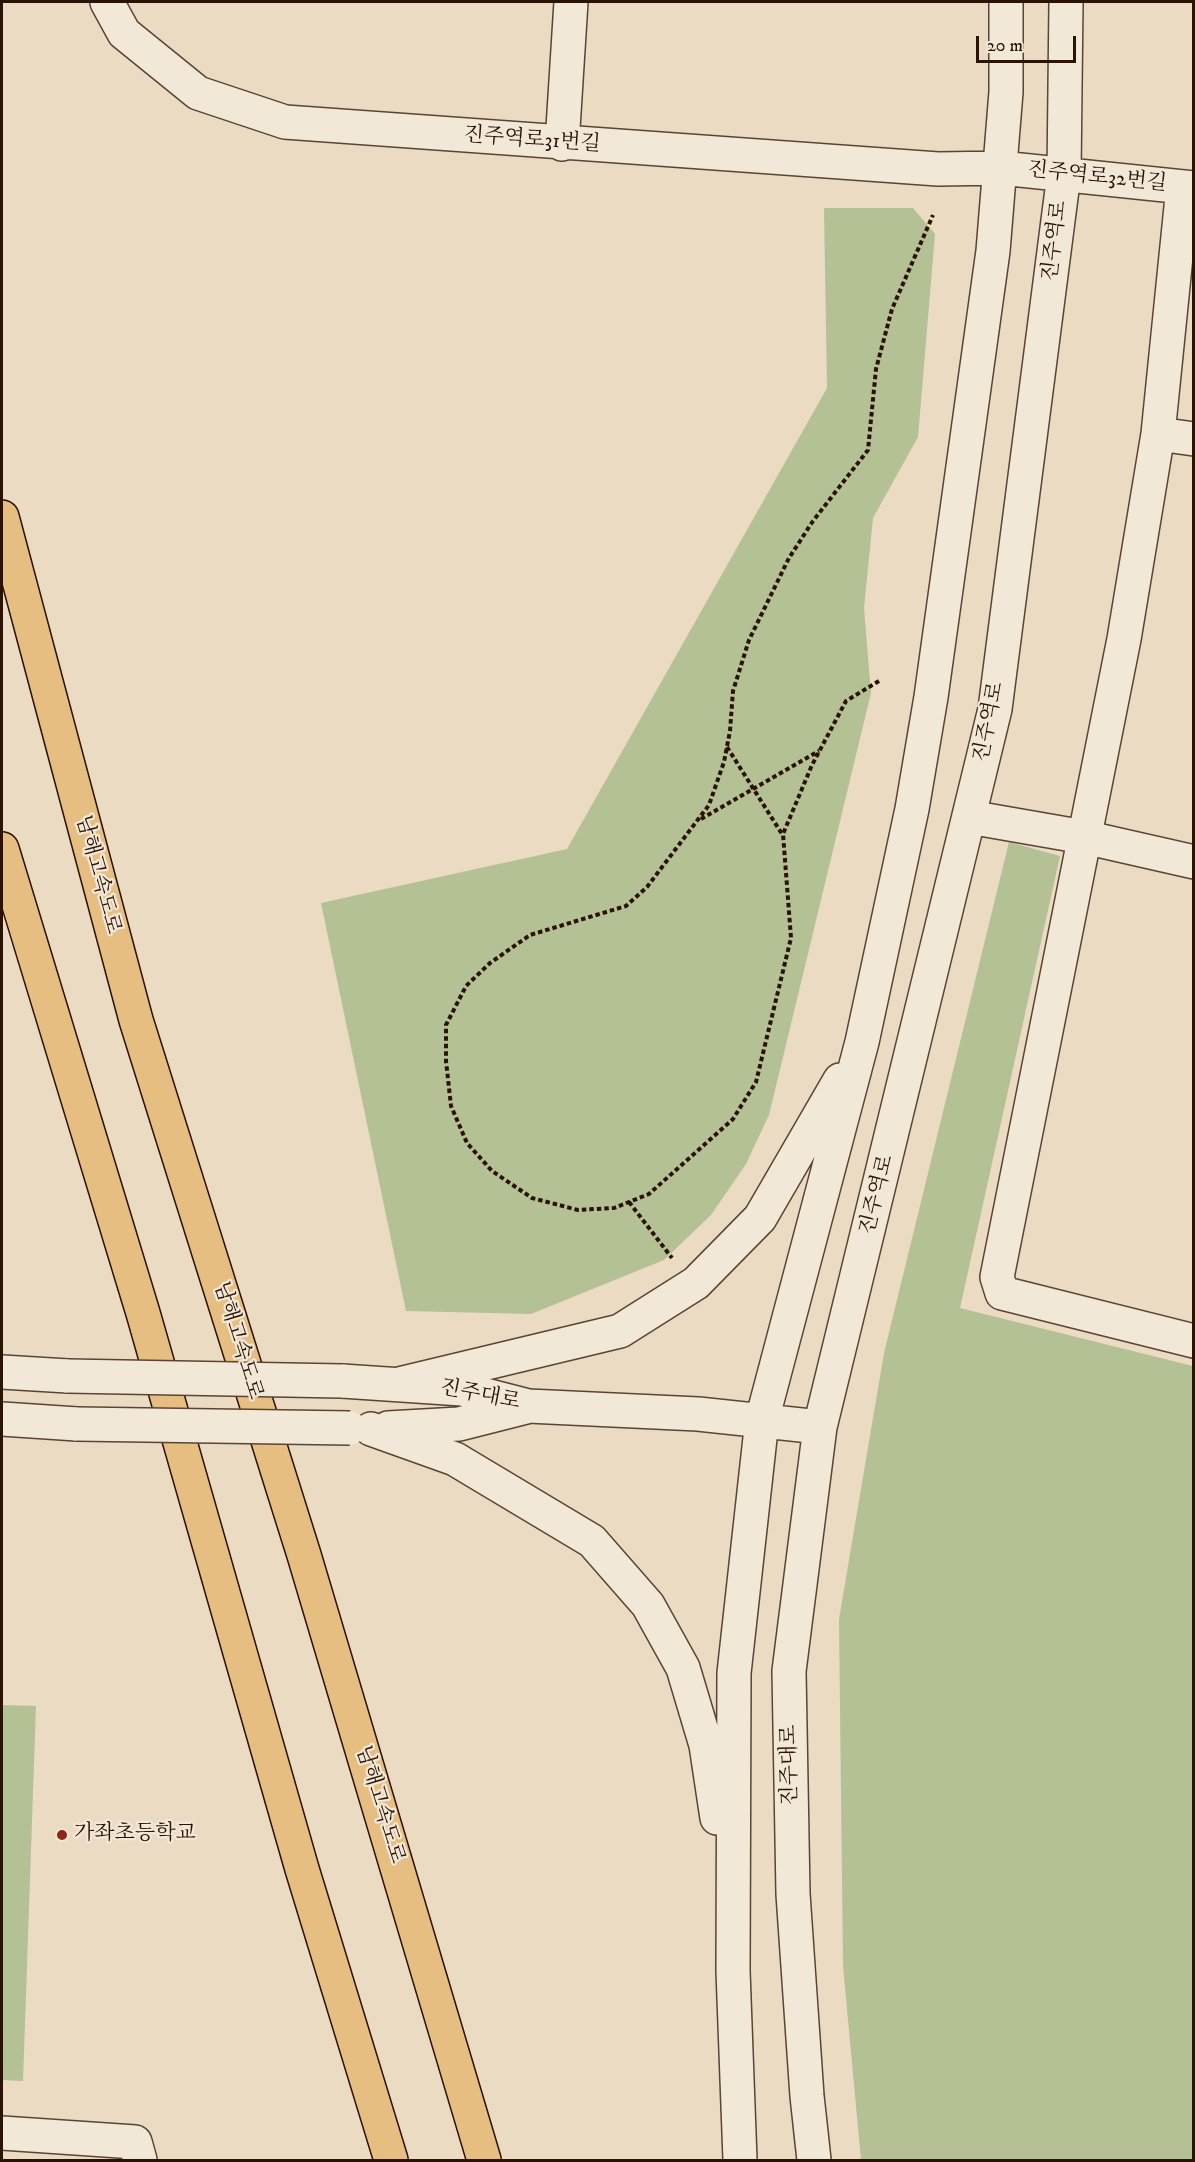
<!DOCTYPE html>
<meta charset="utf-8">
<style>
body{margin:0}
#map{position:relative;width:1195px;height:2162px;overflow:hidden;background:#ebdbc2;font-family:"IM FELL DW Pica",serif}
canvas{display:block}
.frame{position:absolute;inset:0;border:3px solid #2a1204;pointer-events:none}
.scale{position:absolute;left:976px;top:36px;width:100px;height:27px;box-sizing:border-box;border:3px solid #2a1204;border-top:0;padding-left:8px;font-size:18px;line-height:21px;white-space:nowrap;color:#2a1204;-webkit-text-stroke:4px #f2e8d7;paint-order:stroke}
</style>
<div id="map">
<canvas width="1195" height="2162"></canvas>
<div class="frame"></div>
<div class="scale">20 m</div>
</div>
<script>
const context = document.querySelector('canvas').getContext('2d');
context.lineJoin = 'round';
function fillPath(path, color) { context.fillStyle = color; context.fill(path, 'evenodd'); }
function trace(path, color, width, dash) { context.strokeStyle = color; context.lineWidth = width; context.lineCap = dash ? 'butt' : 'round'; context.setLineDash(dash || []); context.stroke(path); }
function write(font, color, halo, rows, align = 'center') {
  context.font = font + ' "IM FELL DW Pica","Noto Serif KR",serif'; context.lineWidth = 4.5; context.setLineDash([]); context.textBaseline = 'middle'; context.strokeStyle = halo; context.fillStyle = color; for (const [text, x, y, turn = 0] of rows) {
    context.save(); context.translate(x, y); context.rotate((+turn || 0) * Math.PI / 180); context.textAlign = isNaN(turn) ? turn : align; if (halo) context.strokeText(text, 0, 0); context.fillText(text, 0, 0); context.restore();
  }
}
fillPath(new Path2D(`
 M824 208H913L935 234 918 437 873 518 864 608 871 693 769 1115 746 1164 711 1215 664 1260 531 1314 406 1311 321 903 567 849 827 388Z
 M1009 842 1060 856 960 1308 1193 1366V2160H861L843 1966 839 1619 884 1353Z
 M2 1705 36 1706 23 2081 2 2080Z`), '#b4c195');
const minor = new Path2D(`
 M107 2 124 33 198 93 285 122 938 169 1001 168 1194 188
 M562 144 571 2
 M1183 187 1158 434 1124 639 997 1277 1002 1293 1194 1341
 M1158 434 1194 439
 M969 817 1084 837 1194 862
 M2 1372 68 1376
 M342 1381 462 1389 528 1406 698 1414 820 1427
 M399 1384 620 1331 696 1283 760 1218 840 1080
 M2 1419 77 1424
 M388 1428 459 1424 526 1407
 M371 1429 455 1459 592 1541 648 1605 683 1668 706 1745 717 1818
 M2 2133 135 2142 140 2160
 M740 2160 733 1971 734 1673 762 1420 862 1042 912 809 931 697 993 251 1006 92V2
 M814 2160 807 2096 793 1894 789 1671 820 1427 995 709 1064 174 1066 2`);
const highway = new Path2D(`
 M2 517 136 1020 304 1555 484 2160
 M2 849 143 1313 302 1869 391 2160`);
trace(minor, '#5a4434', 36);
trace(highway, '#2a1204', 36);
trace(new Path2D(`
 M879 681 846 701 812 765 783 834 791 938 756 1082 733 1119 649 1194 614 1208 578 1210 532 1198 492 1171 467 1143 451 1106 446 1061V1025L466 986 490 963 530 935 626 906 647 887 709 805 724 762 730 731 733 691 749 640 789 558 813 521 868 450 876 369 892 309 933 215
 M727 747 782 834
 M701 819 819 751
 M629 1202 672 1258`), '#2a1204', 4, [4.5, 3]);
trace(minor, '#f2e8d7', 33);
trace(highway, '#e6be81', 33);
const minorBridge = new Path2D(`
 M68 1376 342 1381
 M77 1424 350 1428`);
trace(minorBridge, '#5a4434', 36, []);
trace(minorBridge, '#f2e8d7', 33);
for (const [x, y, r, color] of [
 [62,1835,6,"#8f2418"]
]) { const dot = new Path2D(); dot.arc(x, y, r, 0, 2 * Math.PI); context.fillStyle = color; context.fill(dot); trace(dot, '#f2e8d7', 2); }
write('21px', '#2a1204', '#f2e8d7', [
 ["진주역로31번길",532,141,4],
 ["진주역로32번길",1097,178,6],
 ["진주역로",1056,241,-83],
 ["진주역로",990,722,-79],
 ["남해고속도로",97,875,75],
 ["진주역로",878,1195,-76],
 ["남해고속도로",237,1341,73],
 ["진주대로",480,1396,11],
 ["진주대로",791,1765,-91],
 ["남해고속도로",379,1805,73]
]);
write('21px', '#2a1204', '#f2e8d7', [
 ["가좌초등학교",74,1835]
], 'left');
</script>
